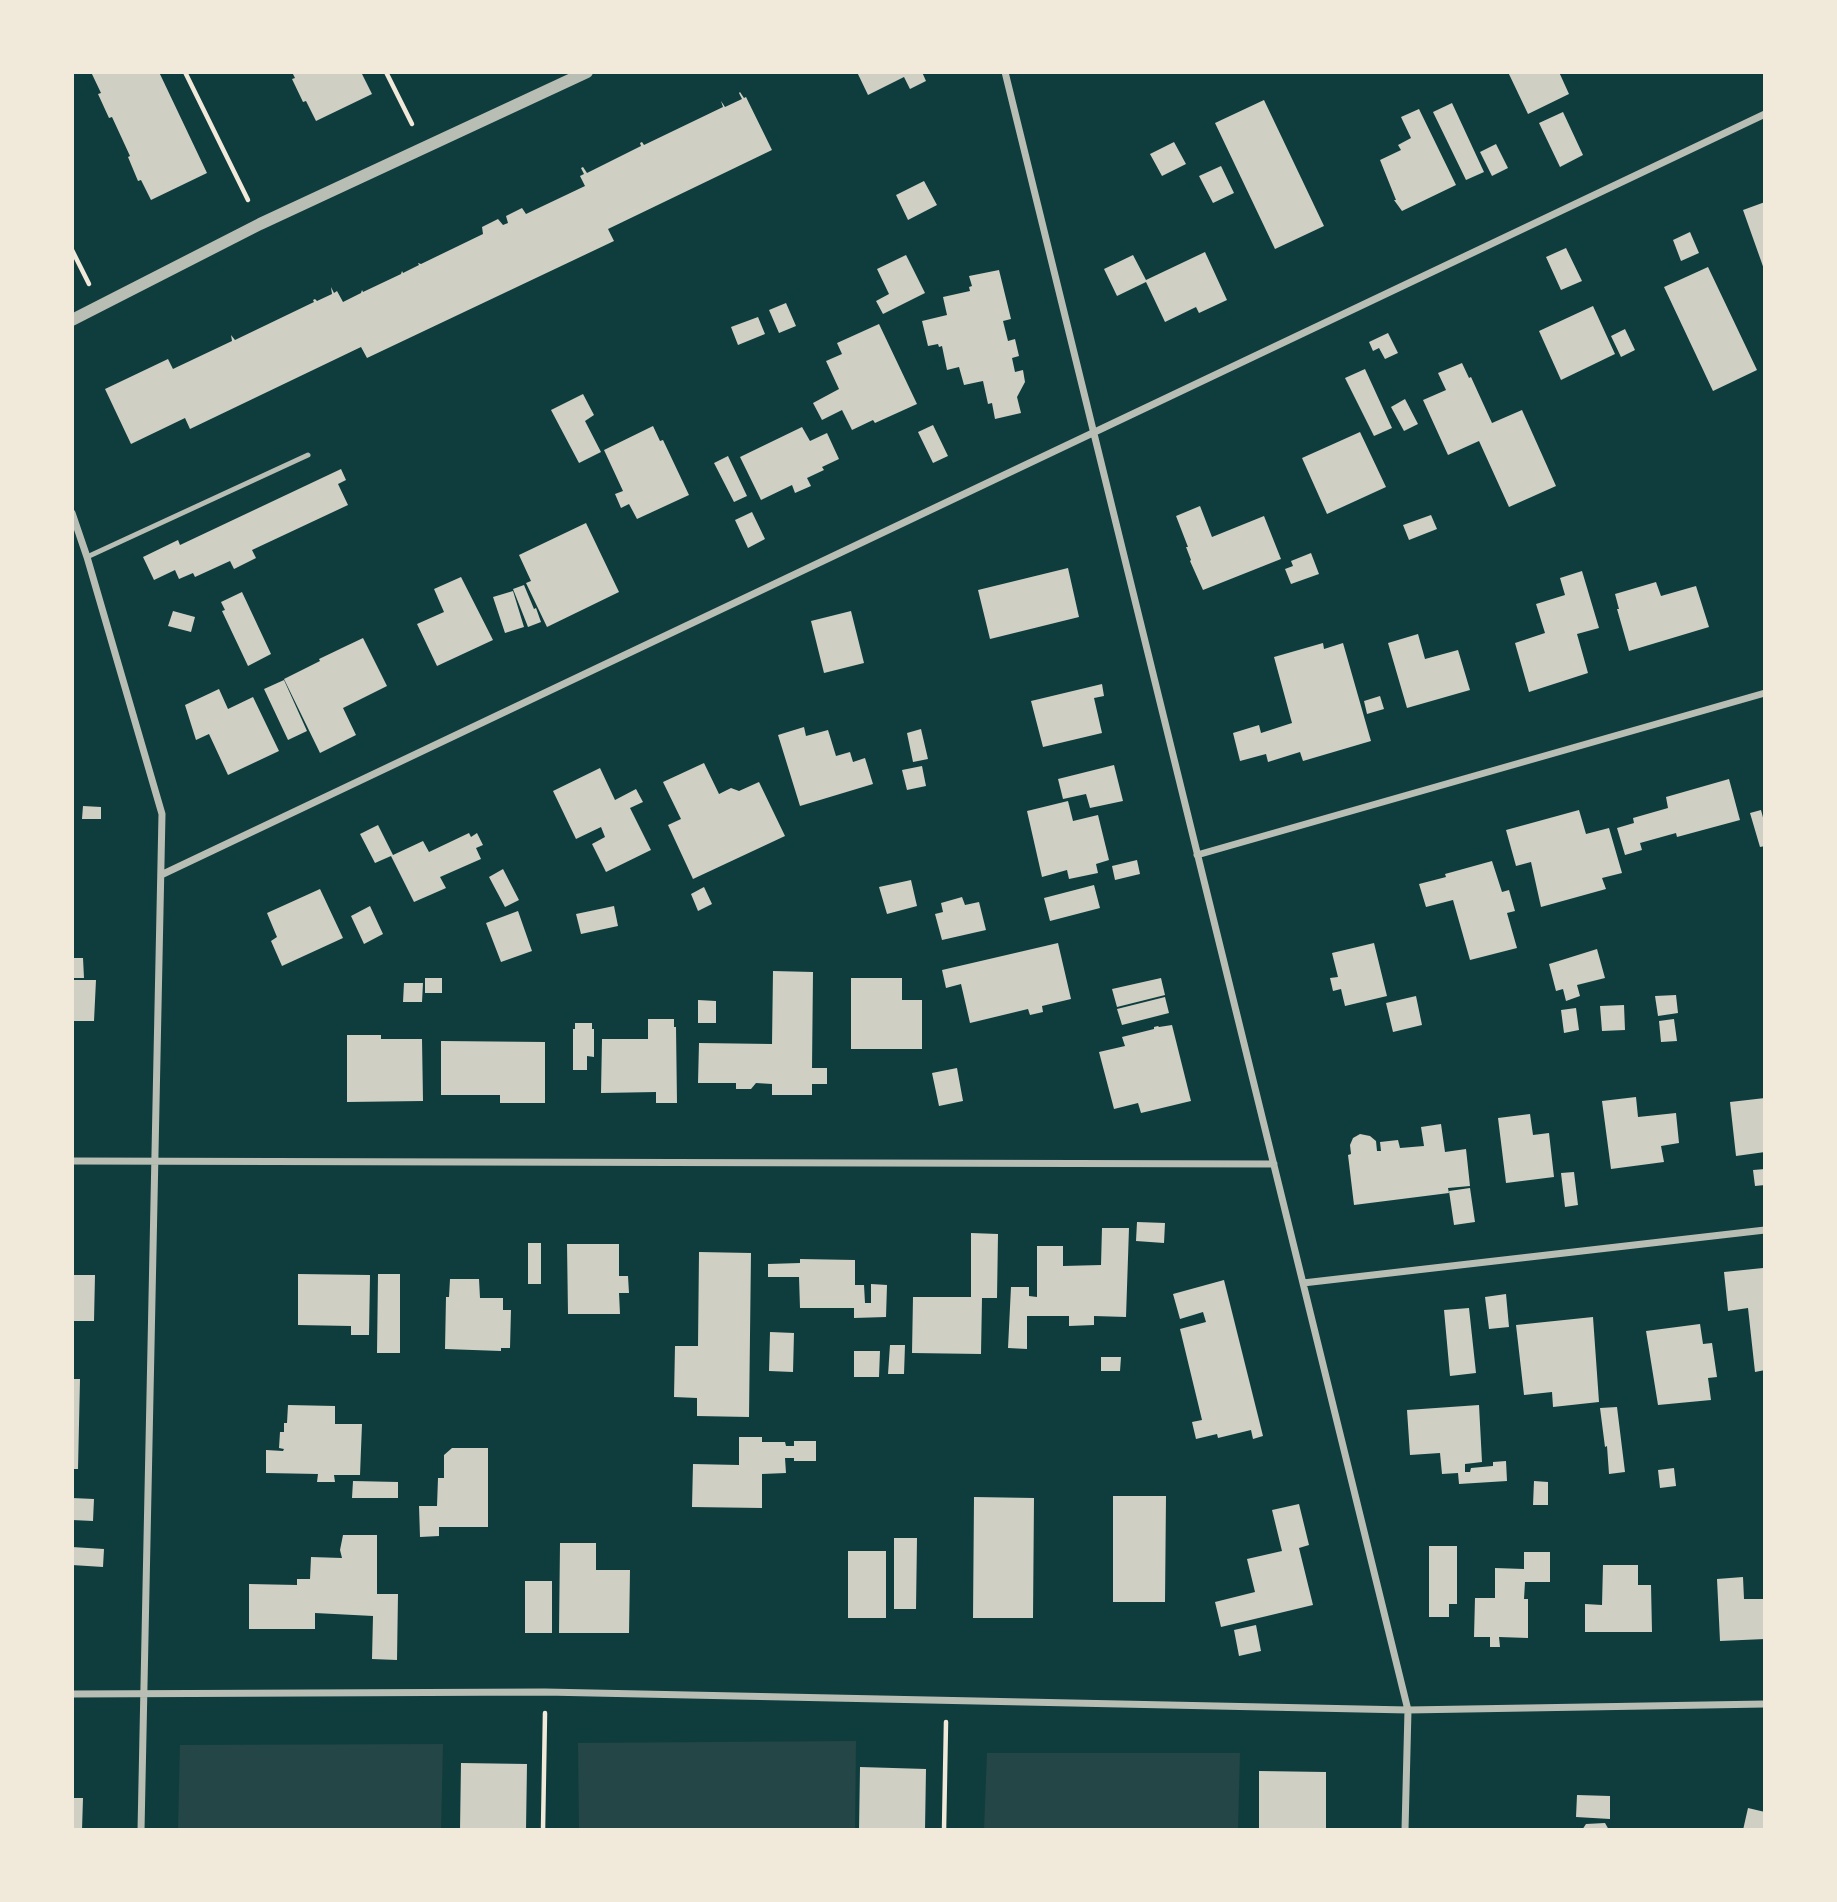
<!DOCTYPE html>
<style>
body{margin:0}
#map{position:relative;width:1837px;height:1902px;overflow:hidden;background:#0f3d3e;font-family:"Noto Sans",sans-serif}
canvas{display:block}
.frame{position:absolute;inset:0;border:74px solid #f1e9da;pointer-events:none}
</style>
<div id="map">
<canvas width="1837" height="1902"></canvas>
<div class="frame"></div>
</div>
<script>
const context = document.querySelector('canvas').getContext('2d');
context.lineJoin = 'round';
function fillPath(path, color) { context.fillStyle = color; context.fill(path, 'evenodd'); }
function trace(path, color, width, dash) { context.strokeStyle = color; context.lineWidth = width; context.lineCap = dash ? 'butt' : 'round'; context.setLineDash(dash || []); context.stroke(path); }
fillPath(new Path2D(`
 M856 1741 855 1830H579L578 1743Z
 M443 1744 441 1830H178L180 1745Z
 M987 1753H1240L1238 1830H984Z`), '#244646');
fillPath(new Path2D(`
 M91 72H159L207 173 151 200 141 180 138 181 128 157 130 156 112 117 109 118 98 94 101 93Z
 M292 72H361L372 94 316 121 306 101 303 102 292 79 295 78Z
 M857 72H922L926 81 910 89 904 77 868 95Z
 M1508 72H1559L1569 94 1528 114Z
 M740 92 744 98 746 97 772 150 608 229 614 241 367 358 361 347 190 429 185 418 131 444 105 389 168 359 173 369 175 368 232 341 231 335 235 340 314 302 313 300 315 299 317 301 332 294 331 287 334 293 337 291 343 302 361 293 362 290 363 292 401 274 402 271 403 273 419 265 418 263 421 264 483 234 482 227 498 219 503 225 508 223 506 216 522 208 526 214 585 186 580 176 584 174 581 168 583 167 587 173 641 146 640 143 642 142 644 145 723 107 721 101 725 107 742 99 739 93Z
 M1264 100 1324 226 1275 249 1215 123Z
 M1452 103 1484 172 1466 180 1433 112Z
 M1419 109 1456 185 1402 211 1394 200H1396L1380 160 1401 150 1398 145 1411 138 1401 117Z
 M1563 112 1583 155 1560 167 1539 123Z
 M1174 142 1186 164 1162 176 1150 154Z
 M1496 144 1508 168 1492 176 1480 152Z
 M1221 166 1234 193 1213 203 1199 176Z
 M924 181 937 205 908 220 896 195Z
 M1765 202V272L1743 210Z
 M1690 232 1699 253 1681 261 1673 240Z
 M1566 248 1582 281 1561 290 1546 257Z
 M1205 252 1227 300 1199 313 1196 307 1165 322 1146 282 1117 296 1104 269 1133 255 1146 280Z
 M906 255 925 293 883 314 876 301 889 294 877 269Z
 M1708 267 1757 370 1713 391 1664 287Z
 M999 270 1011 319 1003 321 1008 341 1015 339 1019 356 1012 358 1015 372 1023 370 1025 382 1017 397 1021 413 995 419 992 403 988 404 983 381 964 385 959 367 947 370 942 346 939 347 938 344 928 346 922 321 947 315 943 297 970 291 969 287 972 286 969 276Z
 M786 303 796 326 779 333 769 310Z
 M1593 306 1615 354 1561 380 1539 331Z
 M758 317 765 334 738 345 731 327Z
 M879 324 917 404 875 423 873 420 852 430 842 410 822 420 813 403 839 389 826 361 842 354 837 343Z
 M1625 329 1635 350 1621 357 1611 336Z
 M1388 333 1398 353 1385 359 1379 348 1373 351 1369 342Z
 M1462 363 1469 378 1471 377 1492 423 1522 410 1556 486 1509 507 1479 441 1448 455 1423 400 1446 390 1438 373Z
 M1365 369 1392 428 1374 436 1345 378Z
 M583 394 594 415 585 421 601 452 579 463 551 410Z
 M1405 399 1418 424 1404 431 1391 407Z
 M933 425 948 456 933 463 918 432Z
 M653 426 660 441 663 440 689 495 637 519 629 504 621 508 615 494 623 491 604 450Z
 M802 427 810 441 827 433 839 459 822 467 824 470 807 478 811 486 795 493 792 485 761 500 740 457Z
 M1360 432 1386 487 1327 514 1302 458Z
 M728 456 747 496 734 502 714 463Z
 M341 469 346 480 338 484 348 505 252 550 256 558 234 569 230 561 195 577 193 573 179 579 175 570 154 580 143 557 178 540 180 545Z
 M1200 506 1212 537 1264 516 1281 559 1203 590 1190 561 1191 560 1186 547H1188L1176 516Z
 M752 512 765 539 748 548 735 520Z
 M1431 515 1437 529 1409 540 1403 525Z
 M586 523 619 592 547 627 526 583 531 581 519 555Z
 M1311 553 1319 574 1291 584 1285 569 1293 566 1291 561Z
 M1068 568 1079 617 990 639 978 590Z
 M1582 571 1599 628 1577 634 1588 673 1529 692 1515 643 1545 633 1536 604 1565 595 1560 578Z
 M461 577 493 640 437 666 417 624 444 612 434 589Z
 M1656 582 1661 596 1696 586 1709 627 1629 651 1617 609H1619L1615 594Z
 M524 585 534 609 536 608 541 622 528 627 513 589Z
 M513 591 524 627 505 633 493 597Z
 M242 592 271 654 248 666 222 611 225 610 221 602Z
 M173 611 195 617 191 632 168 626Z
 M851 611 864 663 824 673 811 621Z
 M1418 634 1425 659 1458 650 1470 690 1407 708 1388 643Z
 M363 638 387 686 343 708 356 735 320 753 284 679 320 661 319 659Z
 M1323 643 1324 649 1343 643 1371 741 1303 761 1300 752 1268 762 1266 754 1240 761 1233 733 1259 725 1261 733 1292 723 1274 657Z
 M284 680 307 731 288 740 264 689Z
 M1102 684 1104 696 1094 698 1102 733 1043 747 1031 701Z
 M219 689 228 709 253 697 279 751 228 775 209 734 196 740 185 705Z
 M1380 696 1384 709 1367 714 1364 701Z
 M804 727 806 736 828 730 836 756 850 752 853 762 865 758 873 784 800 806 778 735Z
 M921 729 928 759 913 762 907 733Z
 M704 763 719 794 731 788 739 791 759 782 785 836 693 879 668 825 681 819 663 782Z
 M1114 765 1123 801 1090 808 1086 794 1063 799 1058 779Z
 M922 766 926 786 907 790 902 770Z
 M600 768 615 800 636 789 643 802 630 808 651 850 606 872 592 844 605 837 601 827 576 839 553 791Z
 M1729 779 1740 820 1677 837 1676 833 1640 843 1642 850 1625 855 1617 828 1634 823 1633 818 1668 808 1666 797Z
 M1068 801 1073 821 1098 815 1109 860 1096 864 1098 873 1069 879 1067 870 1042 877 1027 811Z
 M83 806 101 807V819H82Z
 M1579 810 1586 834 1609 828 1622 873 1602 878 1606 889 1541 907 1531 862 1516 866 1506 830Z
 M1761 810 1765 825V846L1760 847 1750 813Z
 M378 825 393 855 423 841 429 852 469 833 471 837 477 833 483 845 476 848 481 859 440 877 446 888 414 902 391 856 375 863 360 834Z
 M1137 860 1140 874 1115 880 1112 866Z
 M1492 861 1502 892 1509 890 1515 911 1507 913 1517 948 1470 960 1453 900 1426 907 1419 884 1446 877 1445 874Z
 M503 869 519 900 505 907 489 877Z
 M911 880 917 906 887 914 879 887Z
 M1094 885 1100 908 1050 921 1044 898Z
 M704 887 712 904 698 911 691 894Z
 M320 889 343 938 282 966 271 941 277 937 267 913Z
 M962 897 965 905 979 902 986 930 942 940 935 914 943 912 941 903Z
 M370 906 383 934 364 944 351 916Z
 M614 906 618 926 581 934 576 914Z
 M518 911 532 951 501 962 486 923Z
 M1058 943 1071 999 1042 1006 1043 1012 1030 1015 1028 1009 970 1023 961 984 946 988 942 970Z
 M1374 943 1387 996 1345 1006 1341 989 1333 991 1330 978 1338 977 1332 953Z
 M1597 949 1605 978 1577 985 1580 996 1566 1001 1563 989 1556 991 1549 964Z
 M72 958H83L84 978H72Z
 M773 971 813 972 812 1068H827V1084H812V1095H772V1084L756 1083 751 1089H736V1083H698L699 1043 772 1044Z
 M425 978H442V993H425Z
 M851 978H902V1000H922V1049H851Z
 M1161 978 1165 995 1117 1007 1112 989Z
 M72 980H96L94 1021H72Z
 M404 983H423L422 1002H403Z
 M1676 995 1678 1013 1658 1016 1655 996Z
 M1416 996 1422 1025 1393 1032 1386 1003Z
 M1165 997 1169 1013 1122 1025 1117 1009Z
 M698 1000 716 1001V1023H698Z
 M1624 1005 1625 1030 1602 1031 1600 1006Z
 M1576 1008 1579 1030 1564 1033 1561 1010Z
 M648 1019H674V1027H676L677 1103H656V1092L601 1093 602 1039H648Z
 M1674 1019 1677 1041 1661 1042 1659 1021Z
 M575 1023H592V1029H594V1057L587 1056V1070H573V1029H575Z
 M1172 1025 1191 1101 1141 1113 1138 1103 1114 1109 1099 1052 1125 1046 1122 1037 1154 1029V1027L1158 1026 1159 1027Z
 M347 1035H381V1039H422L423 1101 347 1102Z
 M441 1041 545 1042V1103H500V1095H441Z
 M957 1068 963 1101 939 1106 932 1073Z
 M1636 1097 1638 1117 1676 1113 1679 1143 1661 1146 1664 1162 1611 1169 1602 1101Z
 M1765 1098V1152L1736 1156 1730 1102Z
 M1530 1114 1533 1135 1549 1133 1554 1177 1506 1183 1498 1118Z
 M1441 1124 1445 1152 1466 1149 1470 1186 1448 1188 1449 1193 1354 1205 1348 1155 1351 1154 1350 1145 1353 1138 1360 1134 1370 1136 1376 1141 1377 1151H1381L1380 1142 1398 1140 1400 1148 1424 1146 1421 1127Z
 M1765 1169V1185L1755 1186 1753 1170Z
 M1574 1172 1578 1205 1565 1207 1561 1173Z
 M1470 1188 1475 1222 1454 1225 1449 1191Z
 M1137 1222 1165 1223 1164 1243 1136 1241Z
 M1102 1228H1129L1126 1317 1094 1316V1325L1069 1326V1316H1027V1349L1008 1348 1011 1287H1029V1296L1037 1297V1246H1063V1266L1101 1265Z
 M971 1233 998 1234 997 1298H982L981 1354 912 1353 913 1297H971Z
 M528 1243H541V1284H528Z
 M567 1244H619V1276H628L629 1293H619L620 1314H568Z
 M699 1252 751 1253 749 1417 697 1416V1398L674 1397 675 1346H698Z
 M800 1259 855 1260V1285H864L865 1303H871V1284L887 1285 886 1317 854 1318V1308H800L799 1277H768V1264L800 1263Z
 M1763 1268 1765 1289V1370L1755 1372 1748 1308 1728 1311 1724 1272Z
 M298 1274 370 1275 369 1335H351V1326L298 1325Z
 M378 1274H400V1353H377Z
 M72 1275H95L94 1321H72Z
 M450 1279H479L480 1298H503V1310H511L510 1348H501V1351L445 1349 446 1297H449Z
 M1224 1280 1263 1436 1253 1439 1251 1430 1218 1438 1217 1434 1196 1439 1192 1422 1202 1420 1180 1329 1206 1322 1203 1312 1180 1319 1173 1294Z
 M1506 1294 1509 1327 1489 1329 1485 1297Z
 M1469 1308 1476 1373 1450 1376 1444 1310Z
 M1593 1317 1599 1402 1553 1407 1552 1392 1524 1395 1516 1325Z
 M1700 1324 1703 1344 1712 1343 1717 1377 1708 1378 1711 1400 1658 1405 1646 1331Z
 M770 1332 794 1333 793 1372 769 1371Z
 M890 1345H905L904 1374H888Z
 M854 1351H880L879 1377H854Z
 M1101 1357H1121L1120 1371H1101Z
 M72 1379H80L78 1469H72Z
 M288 1405 335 1406V1424H362L360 1475H334L335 1482H317L318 1474 266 1473V1450L283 1451 284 1449 279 1448 280 1432H284V1423H287Z
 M1479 1405 1482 1462 1465 1464V1472H1470L1471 1468 1493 1466V1462L1506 1461 1507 1481 1459 1484 1458 1473 1442 1474 1440 1453 1410 1455 1407 1410Z
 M1617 1407 1625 1472 1609 1474 1607 1446 1605 1447 1600 1408Z
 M739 1437H762V1442H785L786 1446H794V1441H816V1461H794V1458H785L786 1473 762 1474V1508L692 1507 693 1464 739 1465Z
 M452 1448H488V1527H439V1536L420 1537 419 1506H437L438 1478H444V1455Z
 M1674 1468 1676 1486 1660 1488 1658 1470Z
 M353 1481 398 1482V1498H352Z
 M1534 1481 1548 1482V1505H1533Z
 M1113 1496H1166L1165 1602H1113Z
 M974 1497 1034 1498 1033 1618H973Z
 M72 1498 94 1499 93 1521 72 1520Z
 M1299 1504 1309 1545 1299 1548 1313 1605 1221 1627 1215 1602 1255 1592 1247 1559 1282 1551 1272 1510Z
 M343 1535H377V1594H398L397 1660 372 1659 373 1616 315 1613V1629H249V1584L297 1585V1579H310L311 1557 342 1558 340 1550Z
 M894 1538H917L916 1609H894Z
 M560 1543H596V1570H630L629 1633H559Z
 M1429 1546H1457V1604H1449V1617H1429Z
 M72 1547 104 1549 103 1567 72 1565Z
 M848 1551H886V1618H848Z
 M1524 1552H1550V1582H1525L1524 1599H1528V1638L1499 1637 1500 1647H1490V1637H1474L1475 1598H1495V1568L1524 1569Z
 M1603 1565H1638V1585H1651L1652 1632H1585V1604L1602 1605Z
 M1743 1577 1744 1599H1765V1639L1720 1641 1717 1579Z
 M525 1581H552V1633H525Z
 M1256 1625 1261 1651 1239 1656 1234 1630Z
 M461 1763 527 1764 526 1830H460Z
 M860 1767 926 1769 925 1830H859Z
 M1259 1771 1326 1772V1830H1259Z
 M1577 1795 1610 1796V1819L1576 1817Z
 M72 1798H83L82 1830H72Z
 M1748 1808 1765 1812V1830H1743Z
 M1605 1823 1609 1830H1582L1586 1824Z`), '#cfcfc3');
trace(new Path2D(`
 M185 72 248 200
 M386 72 412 124
 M72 250 89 284
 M543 1830 545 1713
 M944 1830 946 1722`), '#f1e9da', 4.5);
trace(new Path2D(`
 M87 557 308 455`), '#b8beb3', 5);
trace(new Path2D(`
 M1005 72 1408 1710 1405 1830
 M72 513 87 557 162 814 141 1830
 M1197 855 1765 693
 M161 875 1765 114
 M72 1161 1274 1164
 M1303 1283 1765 1230
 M72 1694 545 1692 1408 1710 1765 1704`), '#b8beb3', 7);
trace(new Path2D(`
 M72 320 260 224 587 72`), '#b8beb3', 12);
</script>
